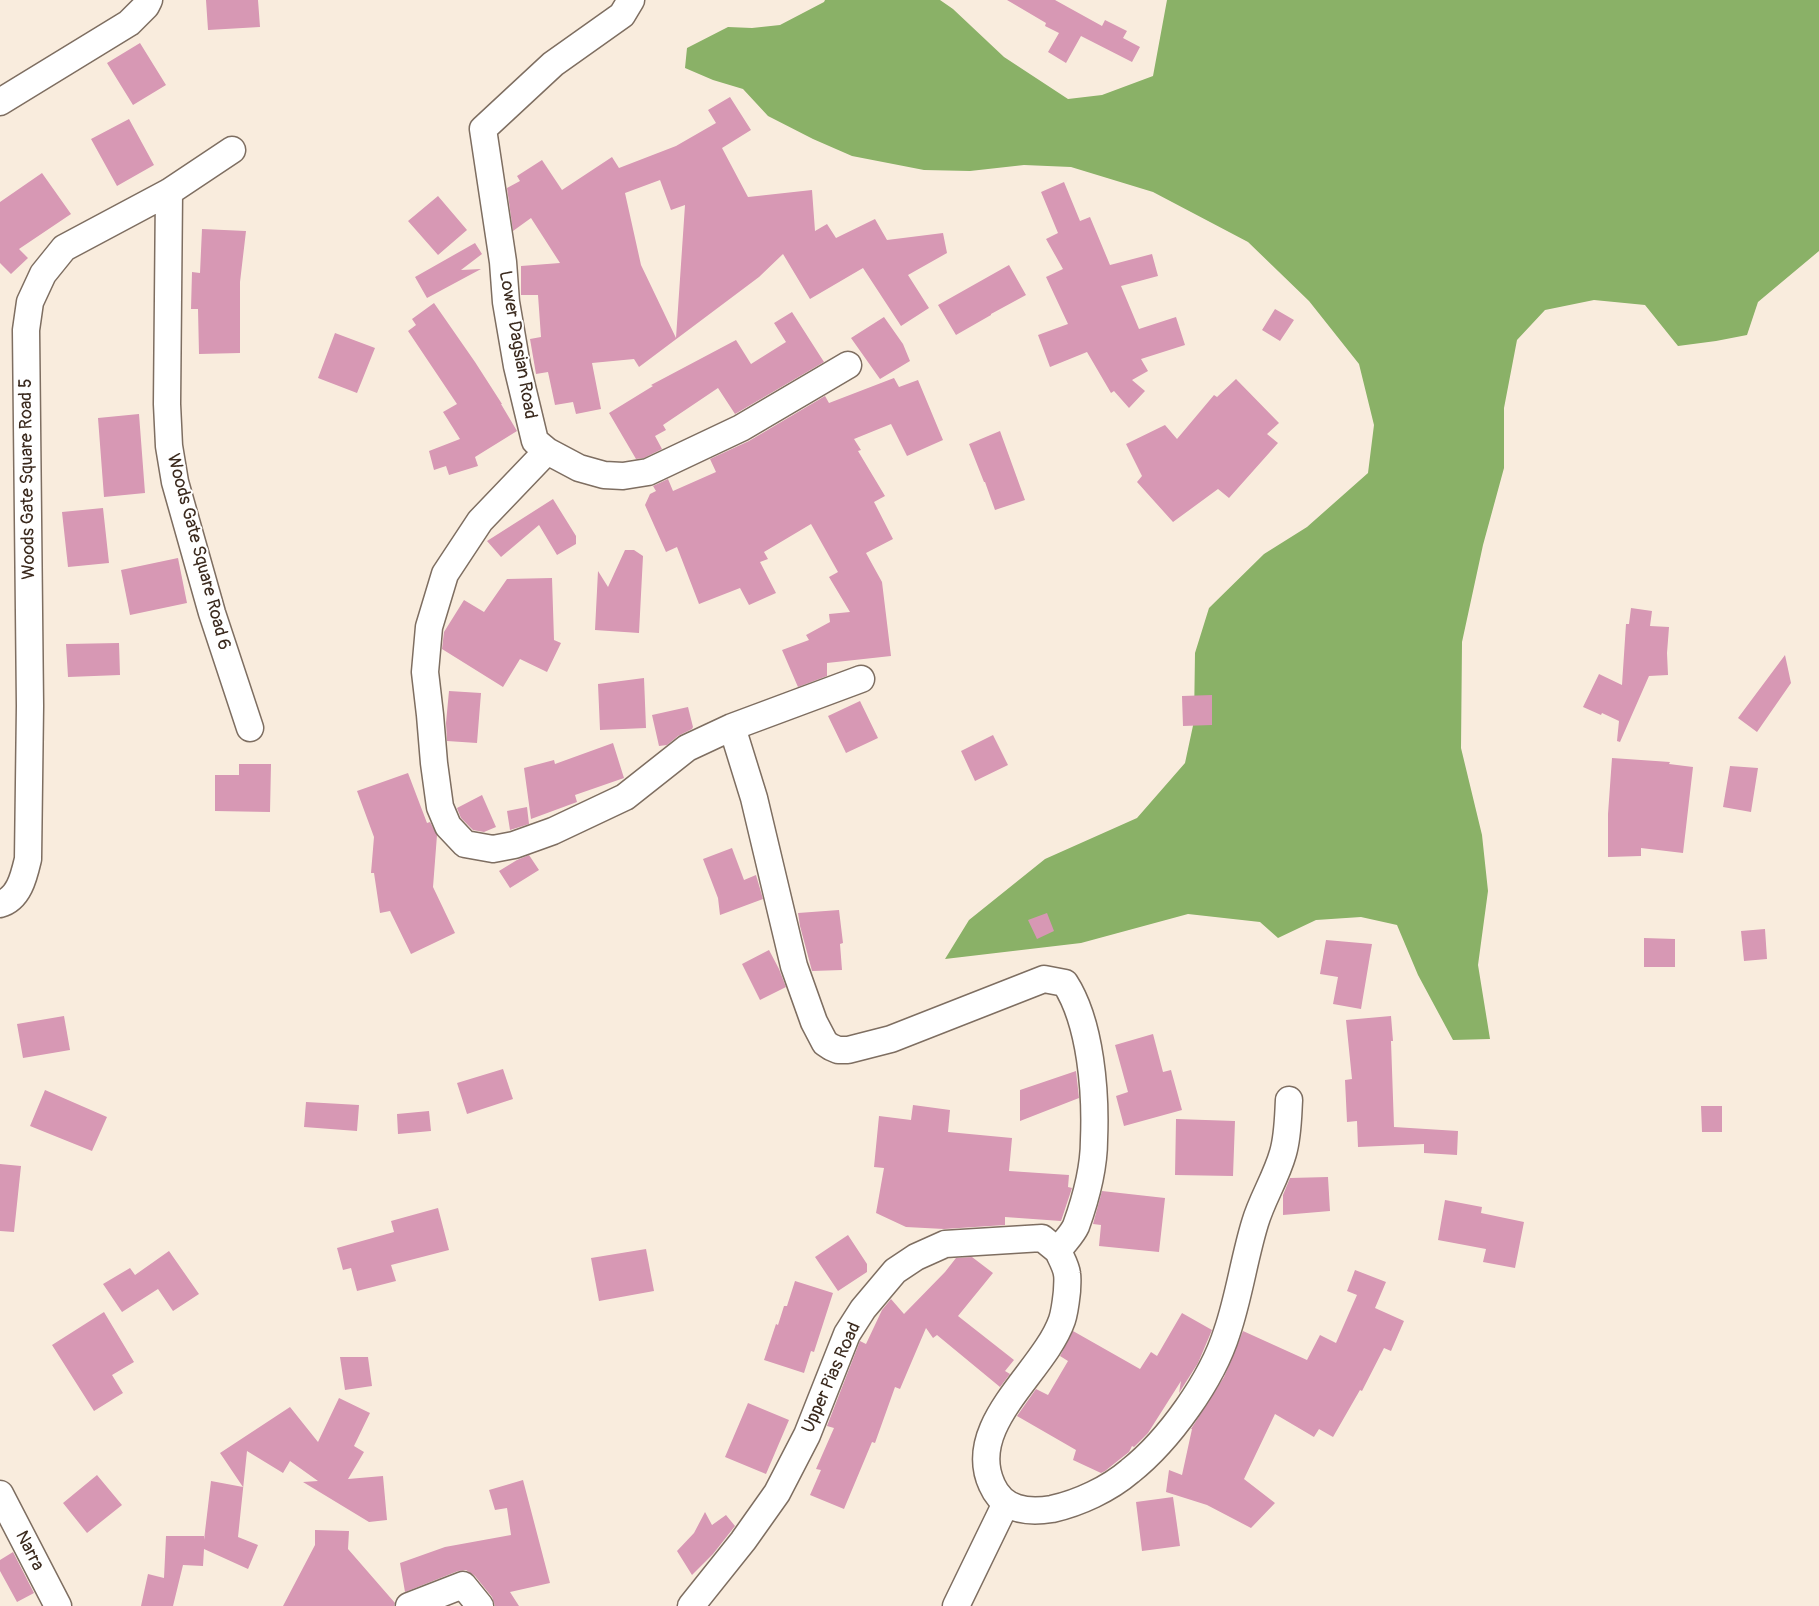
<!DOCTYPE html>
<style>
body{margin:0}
canvas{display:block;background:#f9ecdd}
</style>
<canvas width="1819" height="1606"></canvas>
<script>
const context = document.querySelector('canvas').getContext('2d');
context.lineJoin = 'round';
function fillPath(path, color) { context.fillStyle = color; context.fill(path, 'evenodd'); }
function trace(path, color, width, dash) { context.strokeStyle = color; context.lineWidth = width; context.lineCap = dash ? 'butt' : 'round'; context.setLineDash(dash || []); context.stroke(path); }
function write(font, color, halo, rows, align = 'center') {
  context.font = font + ' Pangolin,sans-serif'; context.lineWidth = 4; context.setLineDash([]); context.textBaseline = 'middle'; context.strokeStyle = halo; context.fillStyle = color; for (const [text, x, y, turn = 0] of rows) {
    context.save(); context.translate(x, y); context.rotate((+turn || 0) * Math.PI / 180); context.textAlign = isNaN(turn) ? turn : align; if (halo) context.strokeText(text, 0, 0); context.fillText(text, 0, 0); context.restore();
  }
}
fillPath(new Path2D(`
 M825 0H940L953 9 1004 57 1068 99 1102 95 1153 76 1167 0H1819V251L1758 302 1747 335 1716 341 1678 346 1645 305 1594 300 1545 310 1517 340 1504 408V468L1483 545 1462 642 1461 748 1482 835 1488 891 1478 965 1490 1039 1453 1040 1418 975 1397 925 1361 917 1316 920 1278 938 1260 922 1188 914 1081 943 945 959 969 920 1045 859 1137 818 1185 763 1194 721 1195 653 1209 608 1264 554 1307 527 1368 473 1374 425 1359 364 1309 301 1248 242 1153 192 1071 167 1024 165 970 171 924 170 852 156 813 139 768 116 743 89 713 80 685 68 687 48 728 27 752 28 780 25 824 2Z`), '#8ab167');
fillPath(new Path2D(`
 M206 0H258L260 27 208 30Z
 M1007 0H1055L1102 26 1105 20 1127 31 1123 38 1140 47 1132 62 1081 36 1066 63 1048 52 1059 33 1045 26 1046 23Z
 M140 43 166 85 133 105 107 63Z
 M730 97 751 130 722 148 748 197 812 190 815 231 827 224 836 238 875 219 887 240 943 233 947 253 908 275 929 308 901 326 863 268 810 299 783 254 759 277 639 367 634 359 592 363 601 409 576 414 573 402 555 405 548 372 536 374 530 339 541 337 538 295H521V266L560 263 531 218 513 231 507 188 520 181 517 176 542 160 562 190 612 157 619 168 676 146 716 123 708 110ZM660 180 671 210 685 205 676 338 641 265 625 193Z
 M129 119 154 165 117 186 91 139Z
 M42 173 71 214 19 249 28 258 11 274 0 263V202Z
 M1064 182 1080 221 1090 217 1110 265 1152 254 1158 276 1121 286 1139 329 1176 317 1185 345 1141 359 1148 371 1132 380 1145 391 1129 408 1114 391 1111 393 1087 352 1050 367 1038 335 1068 324 1046 277 1063 269 1046 239 1058 233 1041 192Z
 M438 196 467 230 438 255 408 221Z
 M202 229 246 231 240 282V353L199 354 198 309H191L192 272 200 273Z
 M475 243 482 254 461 270 481 269 427 298 415 277Z
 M1009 265 1026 295 991 314V315L956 335 938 305Z
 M434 303 475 362 502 404H501L517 431 475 457 478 466 449 475 446 466 434 470 429 451 460 439 443 412 457 404 408 331 416 325 412 319Z
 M1275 309 1294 320 1280 341 1262 330Z
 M792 312 824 362 735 414 718 388 663 425 666 430 655 436 662 449 644 458 636 459 609 413 653 386 651 385 736 340 751 364 786 342 774 323Z
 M884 317 903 344 910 361 880 379 851 338Z
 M335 333 375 348 357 393 318 378Z
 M894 378 899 387 918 380 943 440 907 456 891 424 854 439 861 450 858 451 885 496 874 502 893 539 866 553 882 582 891 656 827 663V676L798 687 782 650 809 640 806 635 830 622 829 614 850 612 829 577 838 572 811 524 764 552 768 559 760 562 776 593 749 605 740 588 699 604 677 547 666 552 645 505 650 494 656 491 653 486 668 479 673 491 716 472 710 459 749 441 825 396 829 403Z
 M1236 379 1279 423 1267 434 1278 443 1229 498 1218 489 1173 522 1137 482 1142 476 1126 444 1165 425 1177 439 1214 395 1217 397Z
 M139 414 145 493 104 497 98 418Z
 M1000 431 1025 500 995 510 985 482H984L969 444Z
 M553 499 576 536V544L557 555 539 525 501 557 487 541Z
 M103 508 109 563 68 567 62 512Z
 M625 550H634L643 556 639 633 595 630 598 571 608 587Z
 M178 558 187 603 130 615 121 570Z
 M552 578 554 640 561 643 547 672 520 659 503 687 442 649 444 632 464 600 484 612 507 579Z
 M1631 608 1652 611 1650 626 1669 627 1667 653 1668 675 1649 676 1620 742 1617 741 1619 721 1602 713 1601 715 1583 707 1599 674 1622 685 1626 624H1629Z
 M119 643 120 675 68 677 66 644Z
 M1785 655 1791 683 1757 732 1738 718Z
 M644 678 646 728 600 730 598 684Z
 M449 691 481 693 477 743 447 741 446 723Z
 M1212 695V725L1183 726 1182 696Z
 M860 701 878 738 846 753 828 716Z
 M688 707 693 727 692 729 678 736 667 745 659 746 652 715Z
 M993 735 1008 765 975 781 961 751Z
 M613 743 624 778 575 795 577 802 531 819 524 768 554 760 555 764Z
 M1612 758 1670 762 1669 764 1693 767 1683 853 1641 848V856L1608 857V814Z
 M239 764H271L270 812 215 811V775H239Z
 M1730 766 1758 768 1751 812 1723 807Z
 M408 773 427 823 430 822 437 835 433 887 455 933 411 954 390 911 380 913 374 873H371L374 837 357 791Z
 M482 795 496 827 484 832 473 830 461 818 457 808Z
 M527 807 529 824 510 830 507 811Z
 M732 848 744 880 756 875 763 899 720 915 718 898 703 859Z
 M529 855 539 870 510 888 499 871 517 860Z
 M839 910 843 943 840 944 842 970 812 971 800 926 798 913Z
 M1047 913 1054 931 1037 939 1028 920Z
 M1765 929 1767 959 1744 961 1741 931Z
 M1644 938 1675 939V967H1644Z
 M1326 940 1372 944 1361 1009 1333 1004 1338 977 1320 974Z
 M769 950 779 969 786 987 760 1000 742 964Z
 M64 1016 70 1050 23 1058 17 1024Z
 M1391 1016 1393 1041H1391L1394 1127 1458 1131 1457 1155 1424 1153V1144L1358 1147 1357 1121 1347 1122 1345 1080 1352 1079 1346 1020Z
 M1153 1034 1163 1072 1171 1070 1182 1110 1124 1126 1116 1096 1128 1092 1115 1045Z
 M503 1069 513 1099 467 1114 457 1083Z
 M1076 1071 1079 1098 1020 1121V1090Z
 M45 1090 107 1117 92 1151 30 1126Z
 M306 1102 359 1105 357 1131 304 1127Z
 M913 1105 950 1110 948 1132 1012 1138 1009 1171 1069 1175 1068 1187 1072 1188 1061 1221 1005 1217V1225L944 1229 906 1227 876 1213 884 1168 874 1167 879 1116 911 1120Z
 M1701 1106H1722V1132H1702Z
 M429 1111 431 1131 398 1134 397 1114Z
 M1176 1119 1235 1121 1233 1176 1175 1175Z
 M0 1164 21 1166 14 1232 0 1231Z
 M1328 1177 1330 1211 1283 1215V1195L1290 1178Z
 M1102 1191 1165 1198 1159 1252 1099 1246 1101 1225 1093 1224Z
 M1445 1200 1482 1207 1481 1213 1524 1222 1515 1268 1483 1262 1486 1249 1438 1240Z
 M438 1208 449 1250 391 1265 396 1281 357 1291 351 1268 343 1270 337 1248 394 1232 391 1221Z
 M848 1235 867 1264V1272L838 1291 815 1257Z
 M646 1249 654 1291 599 1301 591 1258Z
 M169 1251 199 1294 173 1311 158 1289 122 1312 103 1284 130 1268 135 1275Z
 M972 1257 993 1273 958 1316 1014 1360 1005 1371 1010 1374 1000 1387 937 1335 933 1338 926 1328 900 1389 895 1387 875 1443 872 1442 844 1509 810 1495 821 1470 816 1469 834 1428 827 1426 860 1341 866 1344 882 1310 891 1299 904 1314 945 1272 956 1258Z
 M1355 1270 1386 1282 1375 1308 1404 1321 1391 1351 1384 1348 1362 1391 1360 1390 1333 1437 1319 1429 1314 1437 1275 1414 1244 1479 1275 1503 1251 1528 1207 1505 1166 1492 1169 1470 1182 1475 1192 1429H1191L1224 1377 1243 1331 1307 1360 1320 1335 1336 1343 1357 1295 1347 1291Z
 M795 1281 833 1293 814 1352 811 1351 804 1373 764 1360 776 1324 778 1325 784 1306H787Z
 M104 1312 134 1362 112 1375 123 1393 94 1411 52 1345Z
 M1182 1313 1212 1330 1198 1363 1179 1393 1181 1381 1148 1433 1134 1447 1132 1446 1129 1452 1120 1459 1105 1471 1101 1473 1073 1460 1076 1450 1017 1416 1036 1389 1048 1395 1068 1361 1060 1356 1073 1331 1140 1369 1151 1352 1157 1356Z
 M340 1357H368L372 1386 345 1390Z
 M339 1398 370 1413 354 1446 364 1452 348 1479 383 1476 387 1520 369 1522 303 1482 318 1481 290 1461 283 1473 247 1451 238 1537 258 1545 248 1569 204 1549 203 1566 183 1565 173 1606H141L148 1574 164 1578 166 1536H205L204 1540 211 1481 243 1487 220 1453 290 1407 318 1442Z
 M748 1403 789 1420 766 1474 725 1457Z
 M97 1475 122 1505 87 1533 63 1503Z
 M523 1480 550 1583 510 1592 519 1606H495L492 1597 475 1576 466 1570 458 1571 405 1592 400 1563 445 1547 511 1535 507 1508 495 1510 489 1490Z
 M1173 1497 1180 1546 1142 1551 1136 1502Z
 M705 1512 712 1525 726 1515 735 1526 713 1554 692 1575 677 1551 694 1533Z
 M315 1530 349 1531 348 1549 395 1603 394 1606H283L315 1545Z
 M13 1552 34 1593 17 1602 0 1571V1560Z`), '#d798b4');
const minor = new Path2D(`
 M631 0 622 15 553 64 483 129 503 262 506 302 517 366 535 441 547 451 579 468 604 475 623 476 648 472 741 428 848 365
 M0 102 129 23 146 6 149 0
 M169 192 167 404 169 446 175 482 212 613 250 728
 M547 451 480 521 445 574 429 627 425 672 430 715 434 763 440 807 448 826 465 844 493 849 514 845 553 831 625 797 687 748 732 727 861 679
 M732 727 754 798 794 966 814 1022 825 1043 831 1047 838 1050H848L891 1039 1044 979 1065 983C1091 1023 1096 1093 1094 1140 1094 1167 1085 1201 1076 1226 1072 1235 1063 1243 1058 1251
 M0 904C19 899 24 876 28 859L30 706 26 330 30 302 43 274 64 248 169 192 232 150
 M1058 1251C1061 1258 1066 1266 1067 1274 1068 1279 1067 1286 1067 1291 1066 1300 1065 1311 1062 1320 1044 1372 964 1425 992 1485 1003 1510 1027 1513 1052 1509 1079 1503 1109 1489 1130 1471 1169 1440 1212 1380 1227 1332 1239 1297 1244 1259 1255 1223 1262 1199 1276 1178 1283 1153 1288 1136 1288 1118 1289 1100
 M0 1494 58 1606
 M409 1606 463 1585 480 1606
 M691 1606 743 1541 777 1493 807 1435 847 1334 863 1309 895 1271 916 1257 945 1244 1042 1238 1058 1251
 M956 1606 1006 1503`);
trace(minor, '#7e6e61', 29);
trace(minor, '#fff', 26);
write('18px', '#3b2a1e', '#fff', [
 ["Lower Dagsian Road",517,345,80],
 ["Woods Gate Square Road 5",28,479,-91],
 ["Woods Gate Square Road 6",198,552,75],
 ["Upper Pias Road",832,1378,-66],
 ["Narra",29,1551,63]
]);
</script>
